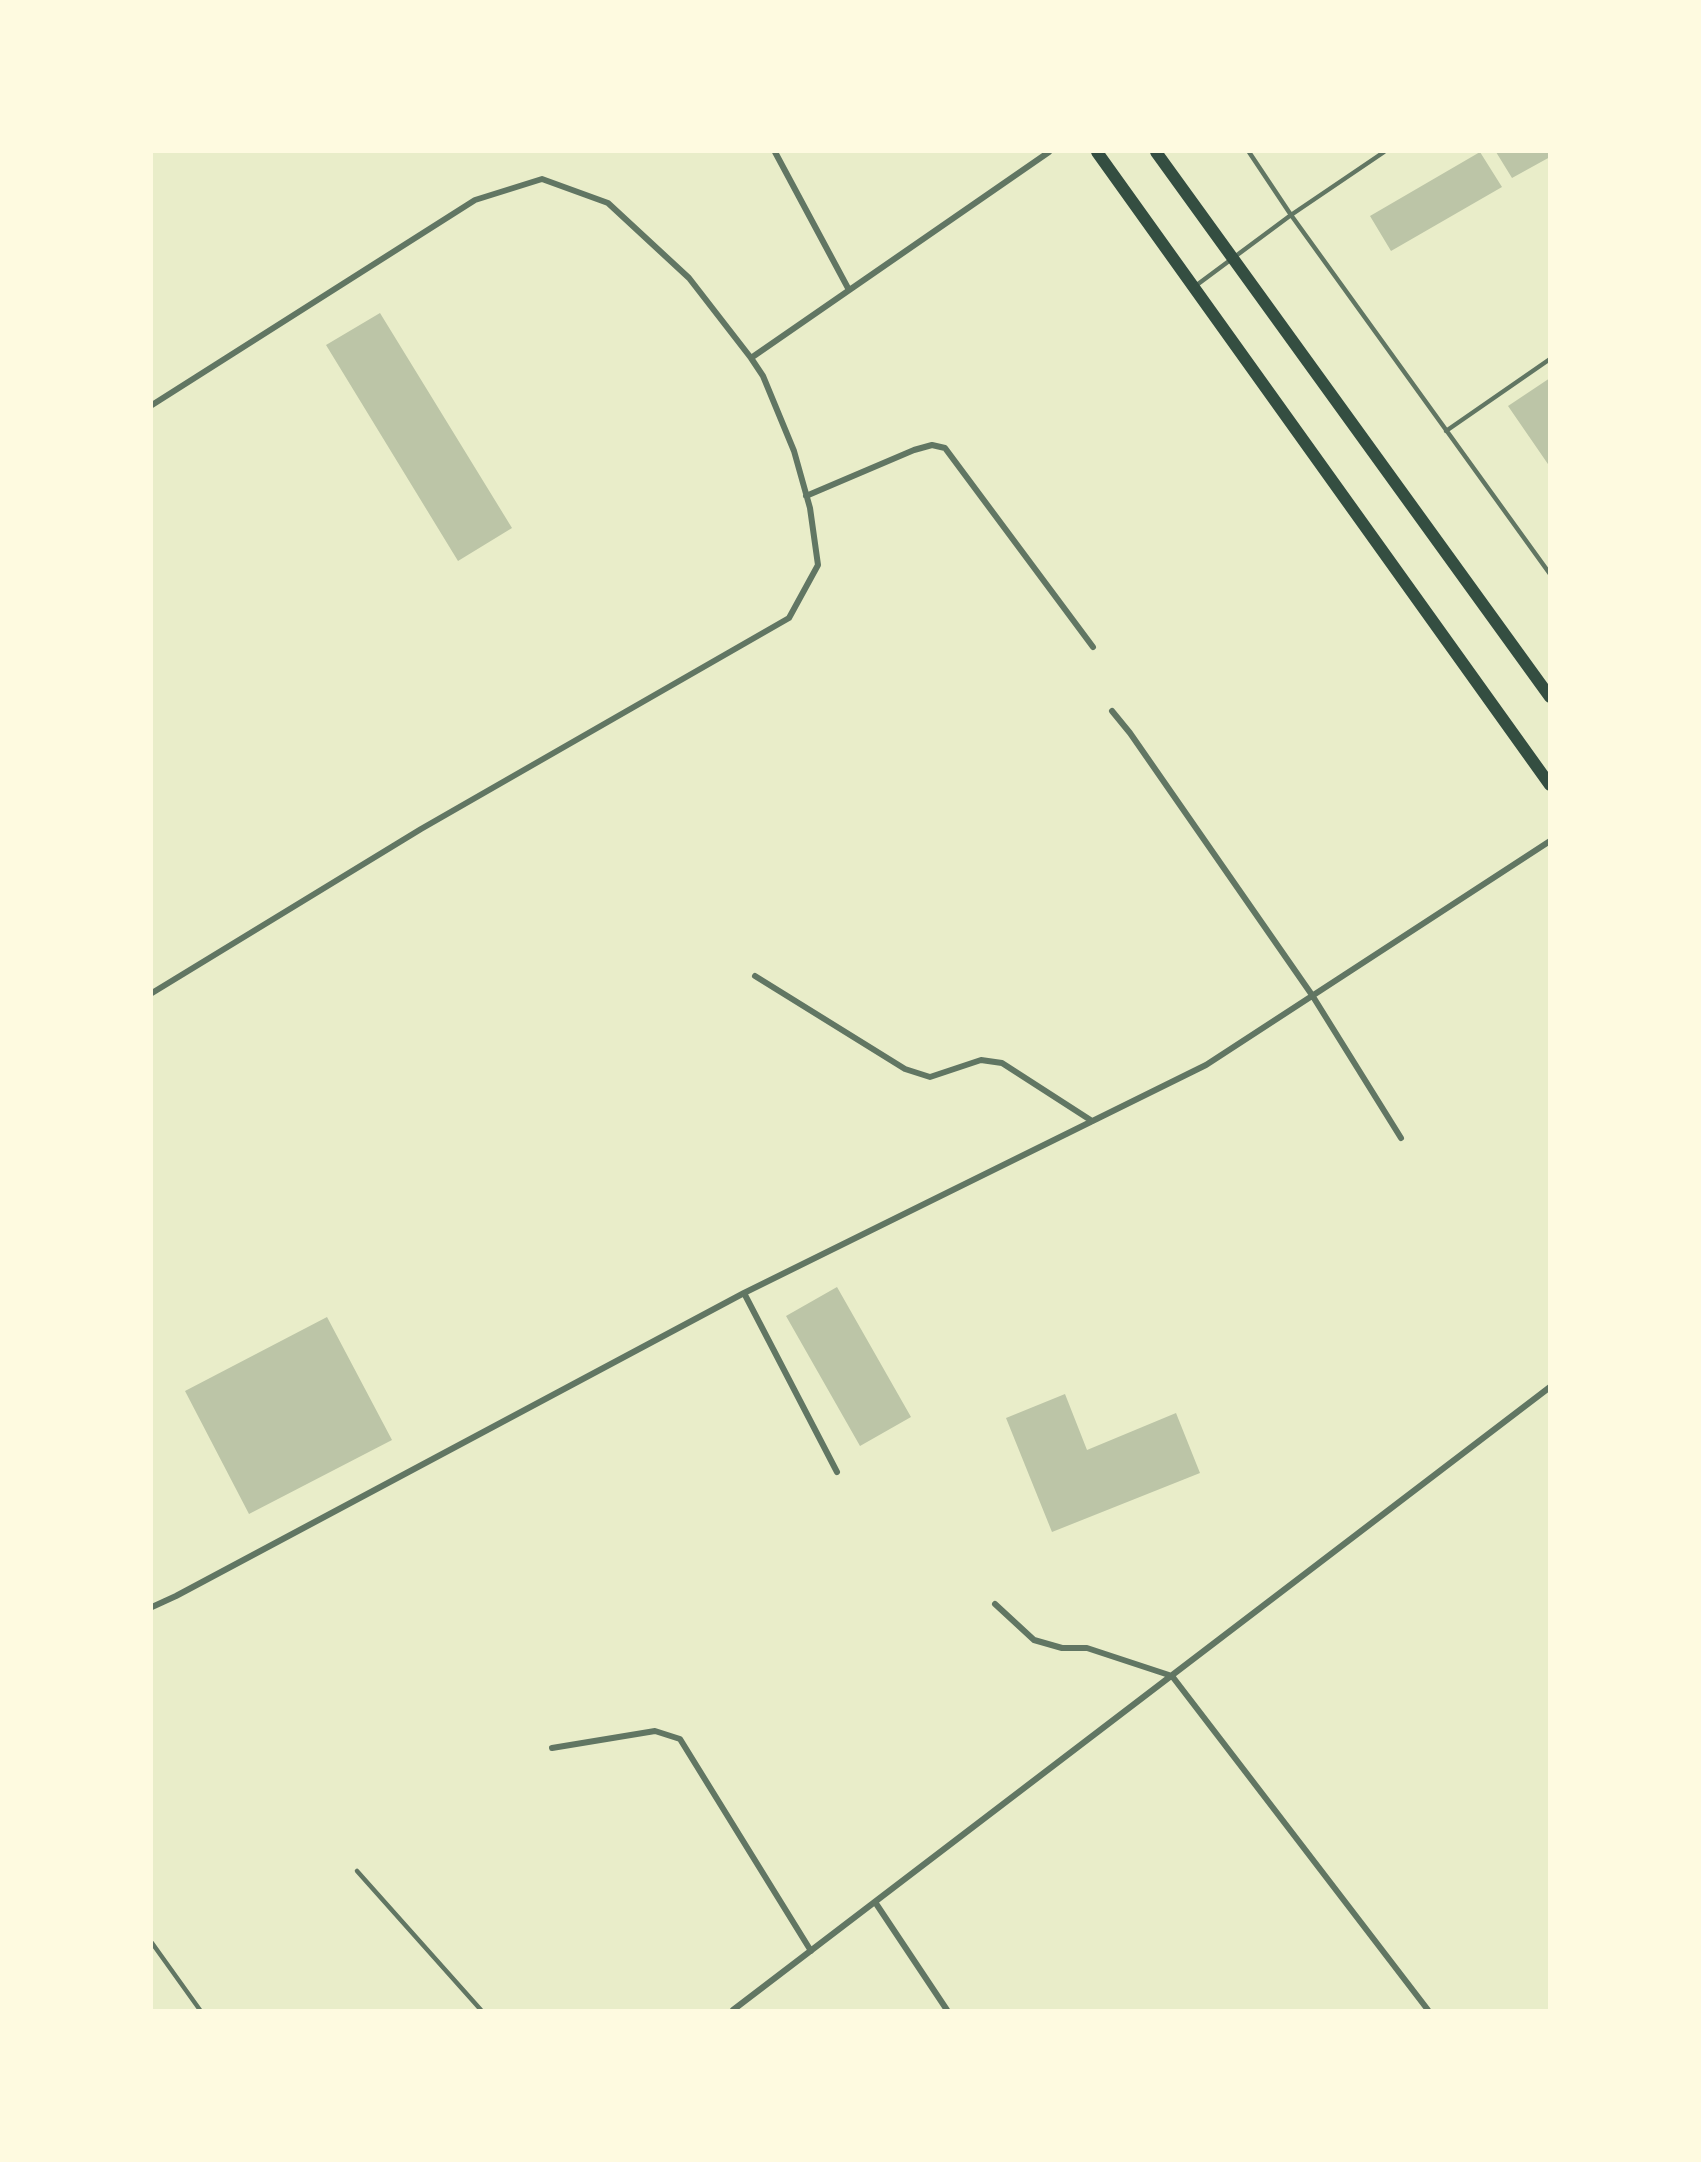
<!DOCTYPE html>
<style>
body{margin:0}
#map{position:relative;width:1701px;height:2162px;overflow:hidden;background:#e9edc9;font-family:Literata,serif}
canvas{display:block}
.frame{position:absolute;inset:0;border:153px solid #fefae0;pointer-events:none}
</style>
<div id="map">
<canvas width="1701" height="2162"></canvas>
<div class="frame"></div>
</div>
<script>
const context = document.querySelector('canvas').getContext('2d');
context.lineJoin = 'round';
function fillPath(path, color) { context.fillStyle = color; context.fill(path, 'evenodd'); }
function trace(path, color, width, dash) { context.strokeStyle = color; context.lineWidth = width; context.lineCap = dash ? 'butt' : 'round'; context.setLineDash(dash || []); context.stroke(path); }
fillPath(new Path2D(`
 M1480 152 1502 187 1391 251 1370 216Z
 M1496 152H1550V157L1512 178Z
 M380 313 512 528 458 561 326 345Z
 M1550 378V467L1508 406Z
 M837 1287 911 1417 860 1446 786 1316Z
 M327 1317 392 1440 249 1514 185 1391Z
 M1065 1394 1087 1450 1176 1413 1200 1473 1052 1532 1006 1418Z`), '#bcc5a7');
trace(new Path2D(`
 M1249 152 1291 215 1550 574
 M1194 287 1291 215 1384 152
 M1446 431 1550 359
 M357 1871 481 2010
 M152 1943 200 2010`), '#617663', 4.5);
trace(new Path2D(`
 M775 152 849 290
 M152 405 475 200 542 179 608 203 689 278 751 358 1049 152
 M806 496 914 450 932 445 945 448 1093 647
 M1112 711 1130 733 1312 995 1401 1138
 M755 976 905 1069 930 1077 981 1060 1002 1063 1092 1121
 M152 993 421 829 789 618 818 565 810 508 794 451 763 376 751 358
 M744 1293 837 1472
 M995 1604 1034 1640 1062 1648H1087L1172 1676 1428 2010
 M152 1607 176 1596 744 1293 1206 1065 1550 841
 M552 1748 655 1731 680 1739 811 1951
 M875 1902 947 2010
 M733 2010 1550 1387`), '#617663', 6);
trace(new Path2D(`
 M1097 152 1550 785
 M1156 152 1550 697`), '#344e41', 12);
</script>
